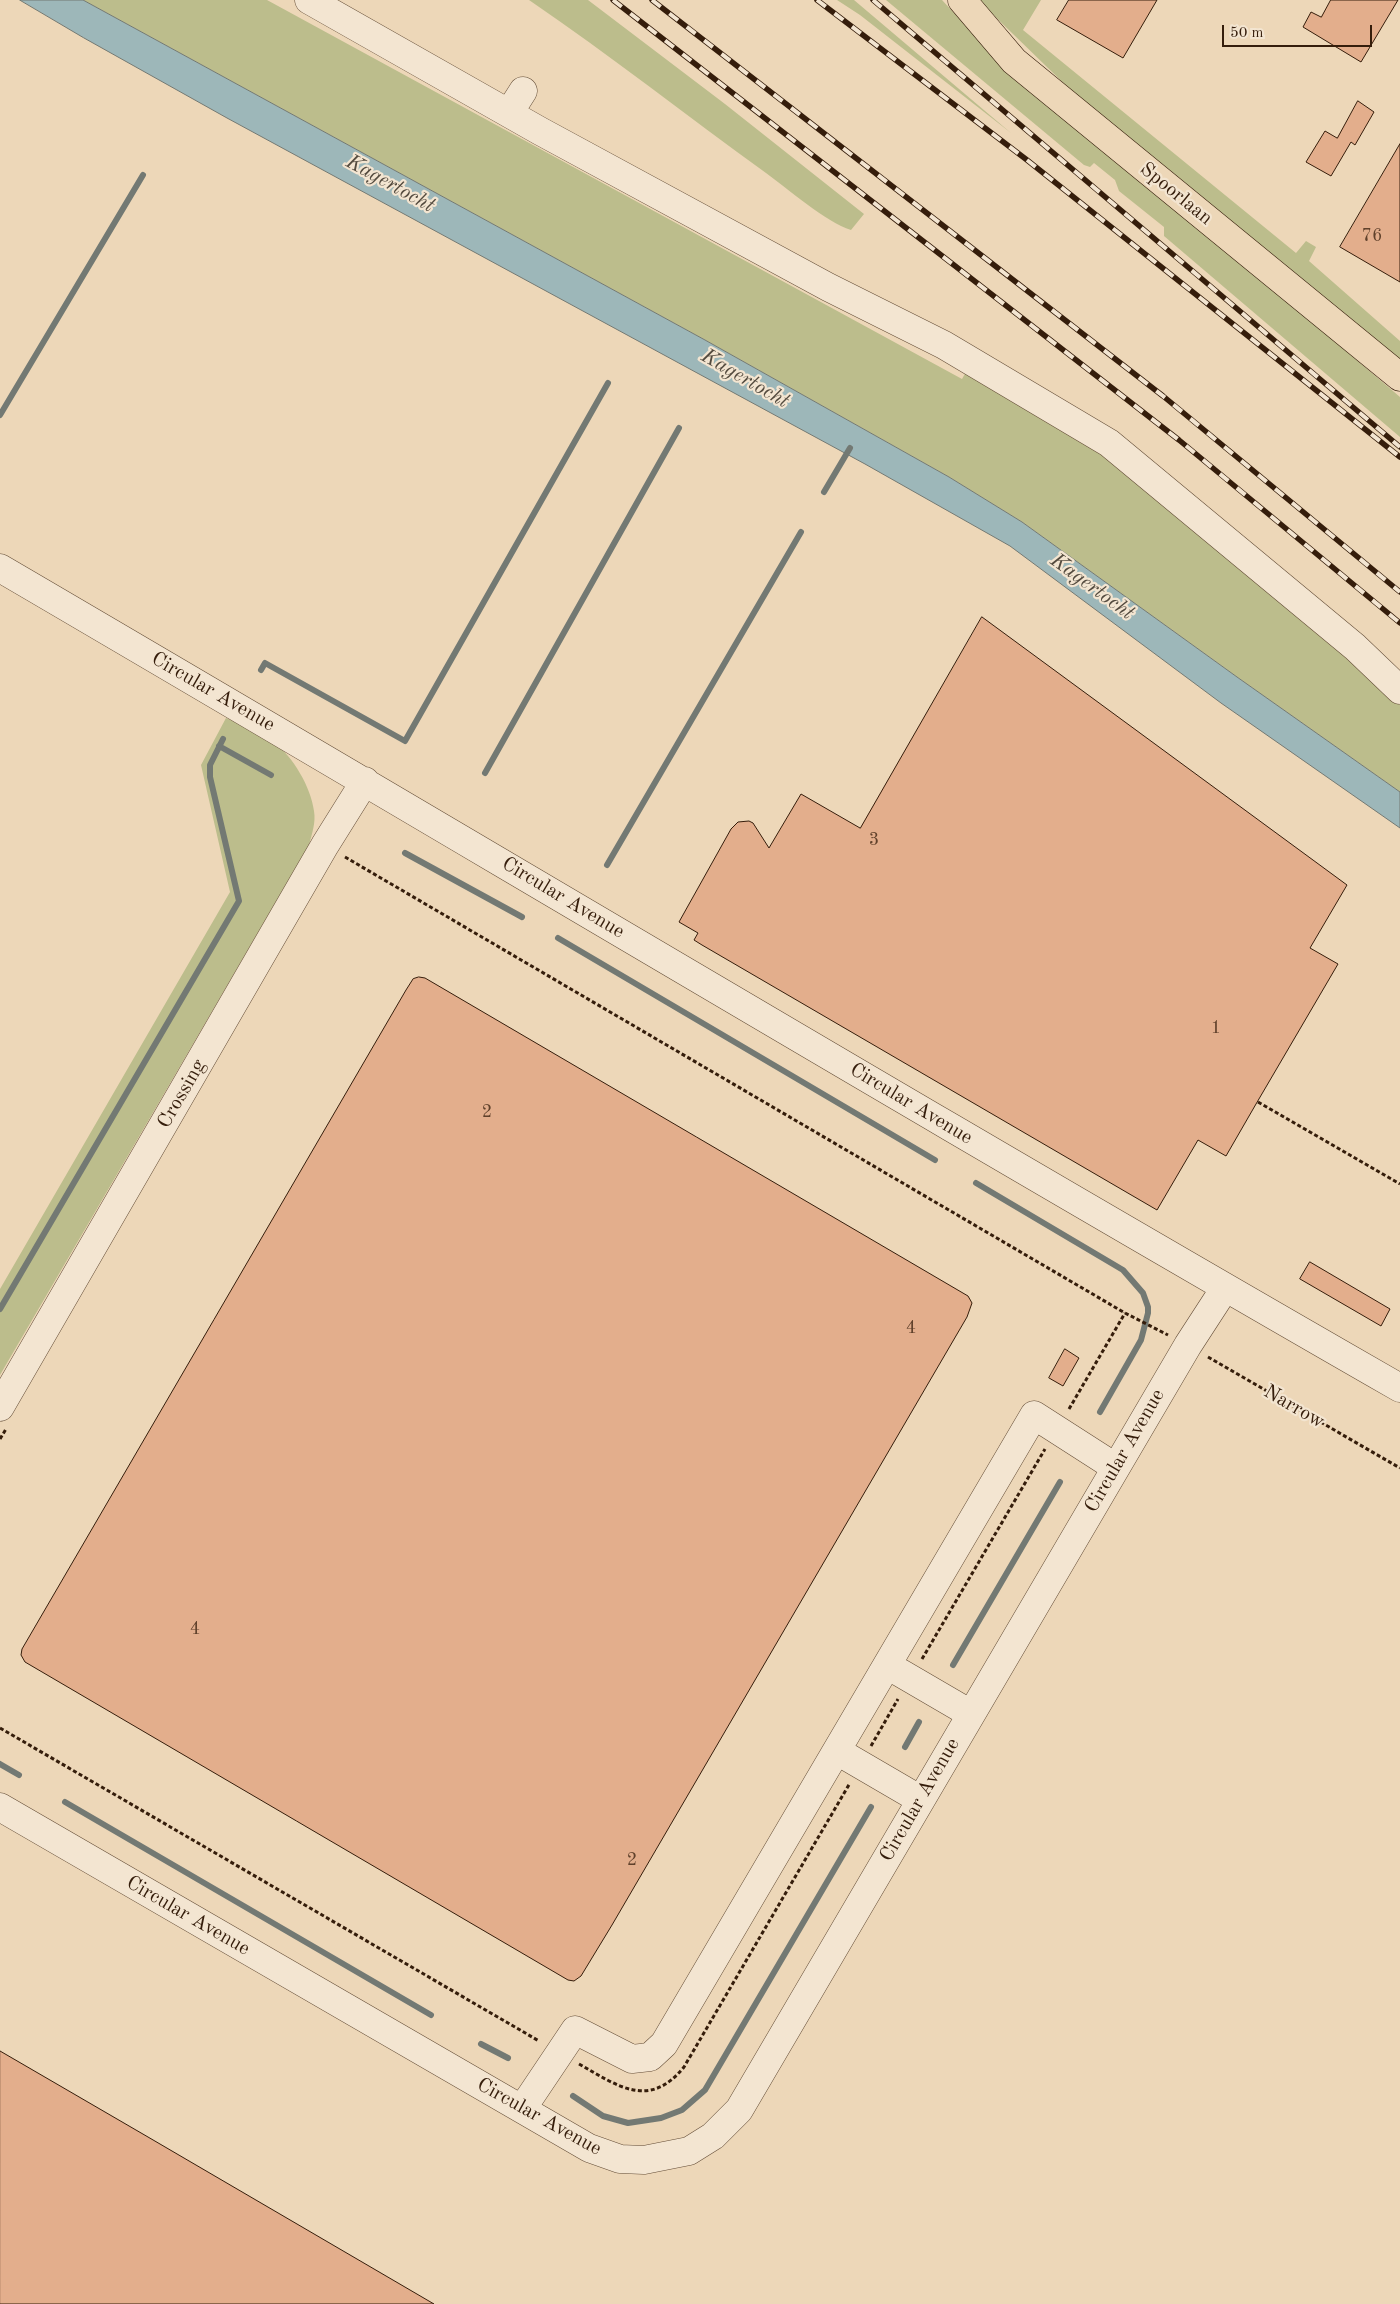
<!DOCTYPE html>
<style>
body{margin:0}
#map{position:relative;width:1400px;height:2304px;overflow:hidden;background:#edd7b8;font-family:"Old Standard TT",serif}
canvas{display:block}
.scale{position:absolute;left:1222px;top:25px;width:150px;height:22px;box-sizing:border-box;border:2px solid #351d0b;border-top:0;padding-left:6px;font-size:15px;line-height:18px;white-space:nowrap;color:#351d0b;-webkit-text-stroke:4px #f3e5d1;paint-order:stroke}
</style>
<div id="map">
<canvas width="1400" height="2304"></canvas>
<div class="scale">50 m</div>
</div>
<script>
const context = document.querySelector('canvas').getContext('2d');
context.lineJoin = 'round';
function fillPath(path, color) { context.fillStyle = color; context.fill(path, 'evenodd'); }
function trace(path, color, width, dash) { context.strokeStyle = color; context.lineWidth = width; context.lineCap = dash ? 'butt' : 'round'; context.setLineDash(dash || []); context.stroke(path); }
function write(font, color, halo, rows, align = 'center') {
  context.font = font + ' "Old Standard TT",serif'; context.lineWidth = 4.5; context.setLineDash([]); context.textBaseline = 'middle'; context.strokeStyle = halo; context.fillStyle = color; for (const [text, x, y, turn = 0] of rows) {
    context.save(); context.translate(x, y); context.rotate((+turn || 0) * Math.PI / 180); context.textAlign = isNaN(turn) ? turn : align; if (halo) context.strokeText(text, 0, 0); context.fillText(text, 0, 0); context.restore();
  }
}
fillPath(new Path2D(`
 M83 0H267L962 379 966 372 1107 458 1166 500 1400 705V792L1237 677 1022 522 949 477 705 340Z
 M529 0H588L725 104 864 214 851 230C826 222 788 189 766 173 687 116 610 55 529 0Z
 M837 0H854L1011 133 860 15Z
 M886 0H942L971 31 1400 397V437L1164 236V227L1119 191 1115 180 1094 163 1090 167 1084 165Z
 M978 0H1041L1023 30 1296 253 1306 241 1316 247 1309 261 1400 341V359L1083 102Z
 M226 718C242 724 260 730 274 742 293 757 311 787 314 811 316 822 312 834 309 845L0 1375V1289L230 892 201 765Z`), '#bcbd8c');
const water = new Path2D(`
 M20 0H83L705 340 949 477 1022 522 1237 677 1400 792V828L1221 703 1010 546 865 464 227 118 84 38Z`);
fillPath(water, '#9db7b9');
trace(water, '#737973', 1);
trace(new Path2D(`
 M0 415 143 175
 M824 492 850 448
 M261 670 265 663 405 741 608 383
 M219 746 271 775
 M485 773 679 428
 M405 853 522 917
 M607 865 801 532
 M558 938 935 1160
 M976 1183 1123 1270 1143 1293 1148 1307V1313L1141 1340 1100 1412
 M0 1309 239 901 210 777V765L223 739
 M953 1665 1060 1482
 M905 1747 919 1722
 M0 1764 19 1775
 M65 1802 431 2015
 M481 2044 508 2058
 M573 2096 603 2116 628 2123 661 2118 682 2110 705 2090 871 1807`), '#737973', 6);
const building = new Path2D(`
 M1069 0H1157L1123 58 1057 20Z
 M1331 0H1398L1361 62 1303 27 1311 12 1321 17Z
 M1358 101 1374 112 1355 145 1351 142 1331 176 1306 162 1325 131 1337 138Z
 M1400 144V282L1340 247Z
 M982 617 1347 885 1310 948 1338 964 1256 1104 1226 1156 1198 1140 1157 1210 702 945 694 940 698 933 679 922 731 829 738 822 749 821 753 823 769 848 801 794 860 828Z
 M419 977 425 978 968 1296 972 1303 967 1317 612 1925 581 1976 574 1981 568 1980 25 1662 21 1655 22 1649 406 990 413 979Z
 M1310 1262 1390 1309 1381 1326 1300 1279Z
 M1065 1349 1079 1358 1063 1386 1049 1378Z
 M0 2051 148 2137 434 2304H0Z`);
fillPath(building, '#e3ae8c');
trace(building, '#351d0b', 1);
const minor = new Path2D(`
 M309 0 540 131 828 287 944 345 1109 443 1355 647 1400 690
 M509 113 523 91
 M0 568C467 841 931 1119 1400 1388
 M0 1407 325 845 365 781
 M887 1665 971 1714
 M837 1751 921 1800
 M0 1807 589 2148 620 2159 644 2160 689 2151 713 2136 739 2110 1188 1345 1225 1288
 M522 2109 575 2030 632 2059 650 2057 664 2044 1034 1415 1115 1467`);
const major = new Path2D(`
 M962 0 1014 61 1400 377`);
trace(minor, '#634c36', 29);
trace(major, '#351d0b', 29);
trace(new Path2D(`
 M345 857 1125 1313 1168 1335
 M1258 1102 1400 1184
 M1208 1357 1400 1468
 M1069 1409 1125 1313
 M0 1439 6 1429
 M922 1659 1045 1449
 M0 1728 539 2041
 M871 1746 898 1699
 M579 2064C618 2086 649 2110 684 2067L850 1783`), '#351d0b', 3, [4, 2.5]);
trace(minor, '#f3e5d1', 28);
trace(major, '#edd7b8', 28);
const rail = new Path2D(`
 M613 0 1179 440 1400 623
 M652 0 1163 396 1400 592
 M817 0 1027 160 1400 457
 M873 0 1400 447`);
trace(rail, '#351d0b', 5.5);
trace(rail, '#f3e5d1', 4, [11]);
write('18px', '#60412b', null, [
 ["76",1372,236],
 ["3",874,840],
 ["1",1216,1028],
 ["2",487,1112],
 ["4",911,1328],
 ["4",195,1629],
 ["2",632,1860]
]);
write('20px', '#351d0b', '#f3e5d1', [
 ["Spoorlaan",1176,194,39],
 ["Circular Avenue",213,692,30],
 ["Circular Avenue",563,898,31],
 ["Crossing",182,1094,-60],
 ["Circular Avenue",911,1104,31],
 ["Narrow",1294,1407,30],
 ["Circular Avenue",1125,1451,-60],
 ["Circular Avenue",920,1800,-60],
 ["Circular Avenue",188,1916,30],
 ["Circular Avenue",539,2117,29]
]);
write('italic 21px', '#544b3f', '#f3e5d1', [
 ["Kagertocht",390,184,29],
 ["Kagertocht",745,379,30],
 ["Kagertocht",1092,587,36]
]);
</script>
